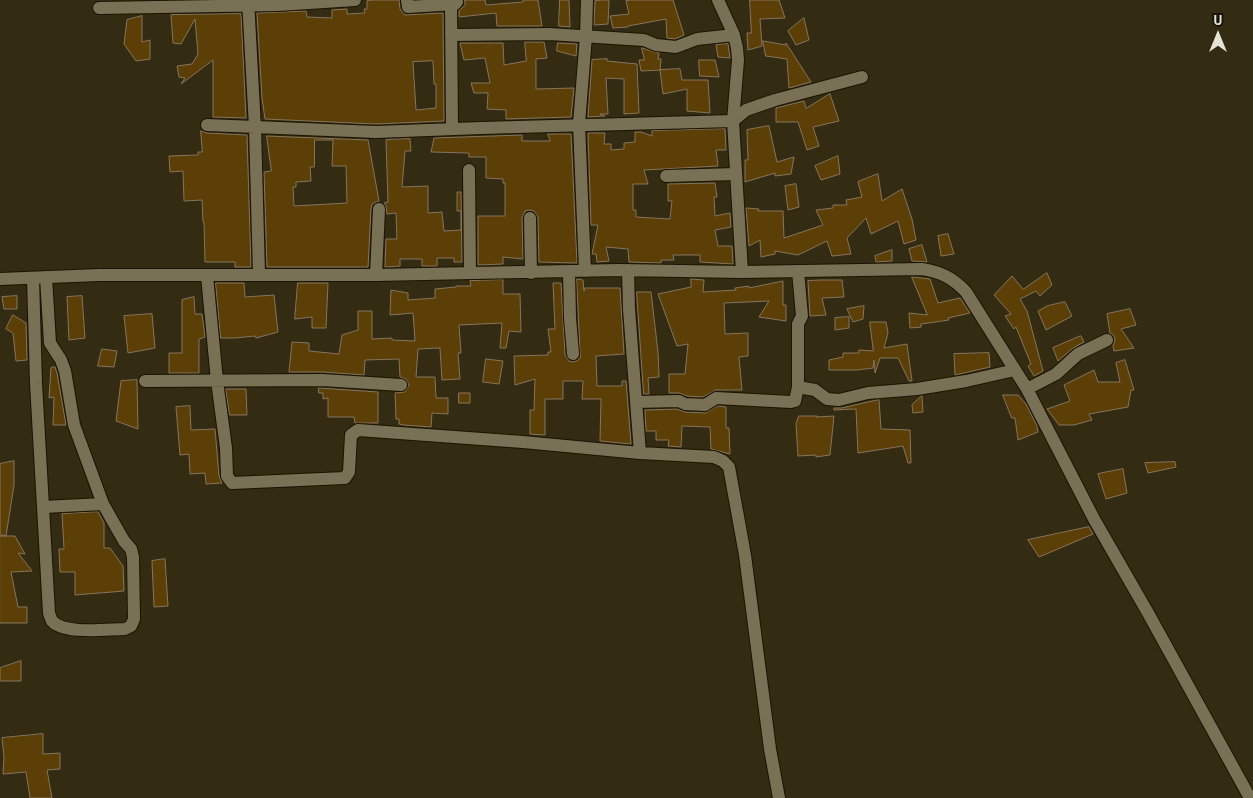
<!DOCTYPE html>
<style>
body{margin:0}
#map{position:relative;width:1253px;height:798px;overflow:hidden;background:#332c13;font-family:"PT Sans",sans-serif}
canvas{display:block}
.north{position:absolute;left:1193px;top:10px;width:50px;height:50px;-webkit-text-stroke:4px #18150a;paint-order:stroke;rotate:0deg;font-size:14px;font-weight:700;line-height:20px;text-align:center;color:#e7e3d4}
.north::after{content:'';display:block;margin:auto;width:18px;height:22px;background:#e7e3d4;clip-path:polygon(50% 0,100% 100%,50% 72%,0 100%)}
</style>
<div id="map">
<canvas width="1253" height="798"></canvas>
<div class="north">U</div>
</div>
<script>
const context = document.querySelector('canvas').getContext('2d');
context.lineJoin = 'round';
function fillPath(path, color) { context.fillStyle = color; context.fill(path, 'evenodd'); }
function trace(path, color, width, dash) { context.strokeStyle = color; context.lineWidth = width; context.lineCap = dash ? 'butt' : 'round'; context.setLineDash(dash || []); context.stroke(path); }
const building = new Path2D(`
 M374 0H399L400 9 405 15 443 13 444 121 376 124 265 119 262 98 257 13 306 11 307 17 332 18V10L347 9V14L365 13 364 9H367V1ZM433 61 434 84H436V108L416 110 413 62Z
 M465 0H485L486 5 523 2V0H538L542 26H497L496 13 459 17V11L465 5Z
 M560 0H569L570 27 559 26Z
 M602 0H609L608 24 594 25 595 1Z
 M631 0H673L684 35 675 39 667 38 666 19 628 26V27L613 28 610 16 629 14 626 1Z
 M750 0H779L785 18 760 19 762 46 748 50 747 33H751Z
 M241 14 246 118 213 117V60L181 84 185 78 179 77 177 66 192 64 198 54 195 19 181 44 173 43 171 15Z
 M142 16V42L150 40V59L136 61 124 44 127 20Z
 M804 18 809 40 796 45 788 31Z
 M763 41 786 45V43L811 82 789 88 787 59 766 56Z
 M525 42H544L547 58 536 59V89L574 88 571 117 506 119V110L487 109 488 93H474L471 83H490L485 58 464 60 460 43H503L504 65 526 61Z
 M558 43 577 44 576 56 557 51Z
 M728 44 730 58 718 57 716 45Z
 M642 48 659 53 658 59H661L660 70 641 71 639 60H644Z
 M607 59V61L637 64 639 113 624 114V79L606 78 608 114H600L605 116 588 117 592 60Z
 M699 60H715L719 77 700 76Z
 M680 69 682 80H708L710 113 687 111V89L663 94 660 70Z
 M830 94 839 121 813 127 819 146 807 150 798 122H776V108L804 101 806 108Z
 M769 126 777 162 794 157 791 174 775 176V173L745 182V160H748L747 130Z
 M725 129 726 150H716L718 166 644 170 648 184H633V210H636V217L670 219 672 201H668V184L715 183 717 197H714L715 216 730 213 731 227 715 230 718 246H732L733 264 700 262V255H673L674 260H661V263L629 262 628 249 606 247 609 261 597 262 596 254H592L598 225H591L588 133H605L604 144H611V150L624 149V143L635 142V132H641L652 136V131Z
 M201 131 207 133 247 135 251 267H235V262H205L204 222H203L202 200 184 201 183 171 170 172 169 156 198 155V152H202Z
 M548 134H571L577 263 539 262 538 217 534 211 529 210 525 211 522 218 523 259 503 257V264L478 265V216H505V183H503V179L486 178V157H469V153L431 152 434 138 522 135V141H550Z
 M267 136 368 140 379 201 372 204 371 209 368 267H267L264 172 271 171ZM315 140H333L332 166H346L347 203 294 206 293 187H296V182L311 181 310 167H314Z
 M410 139 411 151H405L402 187 428 186V213L442 212 444 231 461 230V211H457V192H461L462 262H454V258H437V266H422V259H400V266L385 267 386 239H397L396 213 387 214 386 206 384 203 388 202 386 140Z
 M838 156 840 174 821 180 815 166Z
 M878 174 882 201 902 189 912 219 916 240 904 244 898 221 871 234 866 218 847 238 851 254 832 256 827 241 798 255 775 251V254L761 257 760 240 749 246 746 208 759 209 758 211H783L784 238 823 225 816 210 833 208V205H847L846 200 862 197 858 182Z
 M796 184 799 207 788 210 785 186Z
 M948 234 954 254 941 256 938 236Z
 M922 245 927 262 912 261 909 249Z
 M892 250V261L876 262 875 256Z
 M1047 273 1052 285 1040 296 1036 291 1020 299 1027 311 1043 371 1034 376 1028 366 1031 364 1016 327 1014 329 1005 316 1011 314 994 295 1012 276 1023 289Z
 M912 277 930 279 938 303 960 298 970 313 948 318 949 320 921 324V327L910 328 909 313 927 315Z
 M577 279 583 280 584 291 585 288H620L624 354 596 356 597 386H622V381H626L631 444 600 441 601 399H582L583 381H563V399H545V435L530 434V410H534L535 379 515 385 514 356 548 355V352H551L548 329H555L553 283H561L565 355 570 362 577 361 580 358Z
 M691 279 704 280 703 292 736 290 735 288 749 286V288L783 281V305H786V321L759 317 769 301 724 303 725 334 748 333V356L739 357 742 390H716L703 397 687 396 679 393H669V374H685L688 344 677 346 658 294 691 287Z
 M503 280V294H520L521 332 509 331 506 348H500L502 323 459 325 461 353H458L460 379 442 380 440 348 418 349 416 377H435L436 398H448V414L432 413 431 427 404 425 399 424V419H396L395 393 405 392 409 385 406 379 400 377 399 359 365 360 364 375 323 372H289L292 342 309 343V351L339 354 342 335 358 330V311H372V339L392 338V340L415 341 413 313 390 315 391 290 408 293V300L435 298V289L456 287V286H471L470 281Z
 M821 280H842L844 297 822 298 826 315 810 316 808 281Z
 M216 283H244L245 297 274 295 278 332 256 338 255 336 235 338H221Z
 M298 283H328L326 328H312V317L295 319Z
 M637 292H651L658 352 659 377 648 378 649 394H644Z
 M17 296V309H4L2 297Z
 M82 296 85 338 69 340 67 297Z
 M194 297 195 314H202L205 337 199 339V373H169V353H182V300Z
 M1065 302 1072 316 1046 330 1038 311 1047 306Z
 M864 306 863 319 853 322 847 309Z
 M1130 309 1136 325 1121 329 1134 348 1114 351 1113 346 1115 340 1114 336 1110 333 1107 314Z
 M152 314 155 348 128 353 124 316Z
 M13 315 26 323 27 360 16 361 13 333 6 329Z
 M849 317V328L835 330V318Z
 M870 322H886L888 333 884 348 907 344 912 381H909L898 358H880L875 373 874 360 873 368 857 370H829V360L843 357V353H859V350L873 351Z
 M1081 336 1084 342 1073 348 1058 361 1053 348Z
 M102 349 117 351 114 367 98 366Z
 M989 353 990 367 955 375 954 354Z
 M486 359 503 361 499 384 483 382Z
 M1125 360 1134 390H1131L1128 407 1089 414 1092 420 1074 425H1059L1047 409 1070 401 1064 385 1094 370 1098 382H1120L1116 363Z
 M55 367 57 373 66 425H53L54 397 49 398 51 368Z
 M137 380 138 429 116 421 121 381Z
 M319 388 378 392V423H355L354 417H328V398L323 399V393H319Z
 M226 389H246L247 415H230Z
 M459 393H470V403H459Z
 M1003 395H1018L1026 404 1037 426 1038 432 1018 440 1015 418H1012Z
 M922 396 923 412 913 413 912 405Z
 M879 400 881 429 910 430 911 463H908L903 446 858 453 856 409 834 410V408H841Z
 M190 406 191 430 215 429 219 476 222 483 206 484 205 473 190 474 189 454 180 455 176 407Z
 M718 406 726 407V428H729L730 454 711 449 710 427 682 426 681 447 668 446 669 440H656V431H646L645 410 677 409 685 412 705 413Z
 M799 416H817L816 417 834 416 830 455 816 457V455L798 456 796 424Z
 M14 461V485L6 536 0 535V464Z
 M1175 462 1176 467 1148 473 1145 463Z
 M1123 469 1127 493 1106 499 1098 474Z
 M98 512 104 523V548H110L123 566 124 591 75 595V572H60L59 549H64L62 514Z
 M1089 527 1093 534 1039 557 1028 540Z
 M0 536H15L25 554 18 553 32 571 11 572 18 607H27V623H0Z
 M165 559 168 606 154 607 152 561Z
 M21 661V681H0V668Z
 M43 734V754L60 753V769L47 770 52 798H30L26 772 3 774 4 757 2 738Z`);
fillPath(building, '#5c3e07');
trace(building, '#86755d', 1);
const minor = new Path2D(`
 M248 0 255 128 259 274
 M407 0 408 7 455 4 457 2
 M718 0 734 35 737 48 738 60 733 121 742 272
 M451 4 452 129
 M99 8 278 5 355 0
 M451 35 549 34 644 40 656 45 676 47 697 39 734 35
 M207 125 376 132 481 128 733 121 746 110 775 100 862 77
 M469 170 470 273
 M666 176 736 174
 M530 218 531 273
 M628 270 629 309 640 453
 M585 271 579 124 586 36 587 0
 M569 272 570 318 573 354
 M376 275 379 209
 M207 276 217 381 226 448 227 476 232 483 345 478 349 472 351 435 358 430 523 442 640 453 714 457 723 461 729 467 745 555 770 749 779 798
 M33 278 36 383 49 613C50 616 51 619 52 621 64 635 108 629 125 629L131 626 134 619 133 557 131 549 124 541 103 504 74 425 65 371 61 360 50 343 46 277
 M0 279 99 275H376L618 270 742 272 922 269C941 272 953 278 966 292L1027 389 1094 519 1148 613 1250 798
 M145 381 322 380 401 385
 M798 387 815 390 827 399 839 400 868 393 917 389 966 381 1015 370
 M1027 389 1056 374 1078 354 1107 340
 M637 402 679 401 685 404 705 405 716 398 791 402 795 401 798 387V324L802 316 798 271
 M43 507 103 504`);
trace(minor, '#1b1400', 14);
trace(minor, '#797156', 12);
</script>
